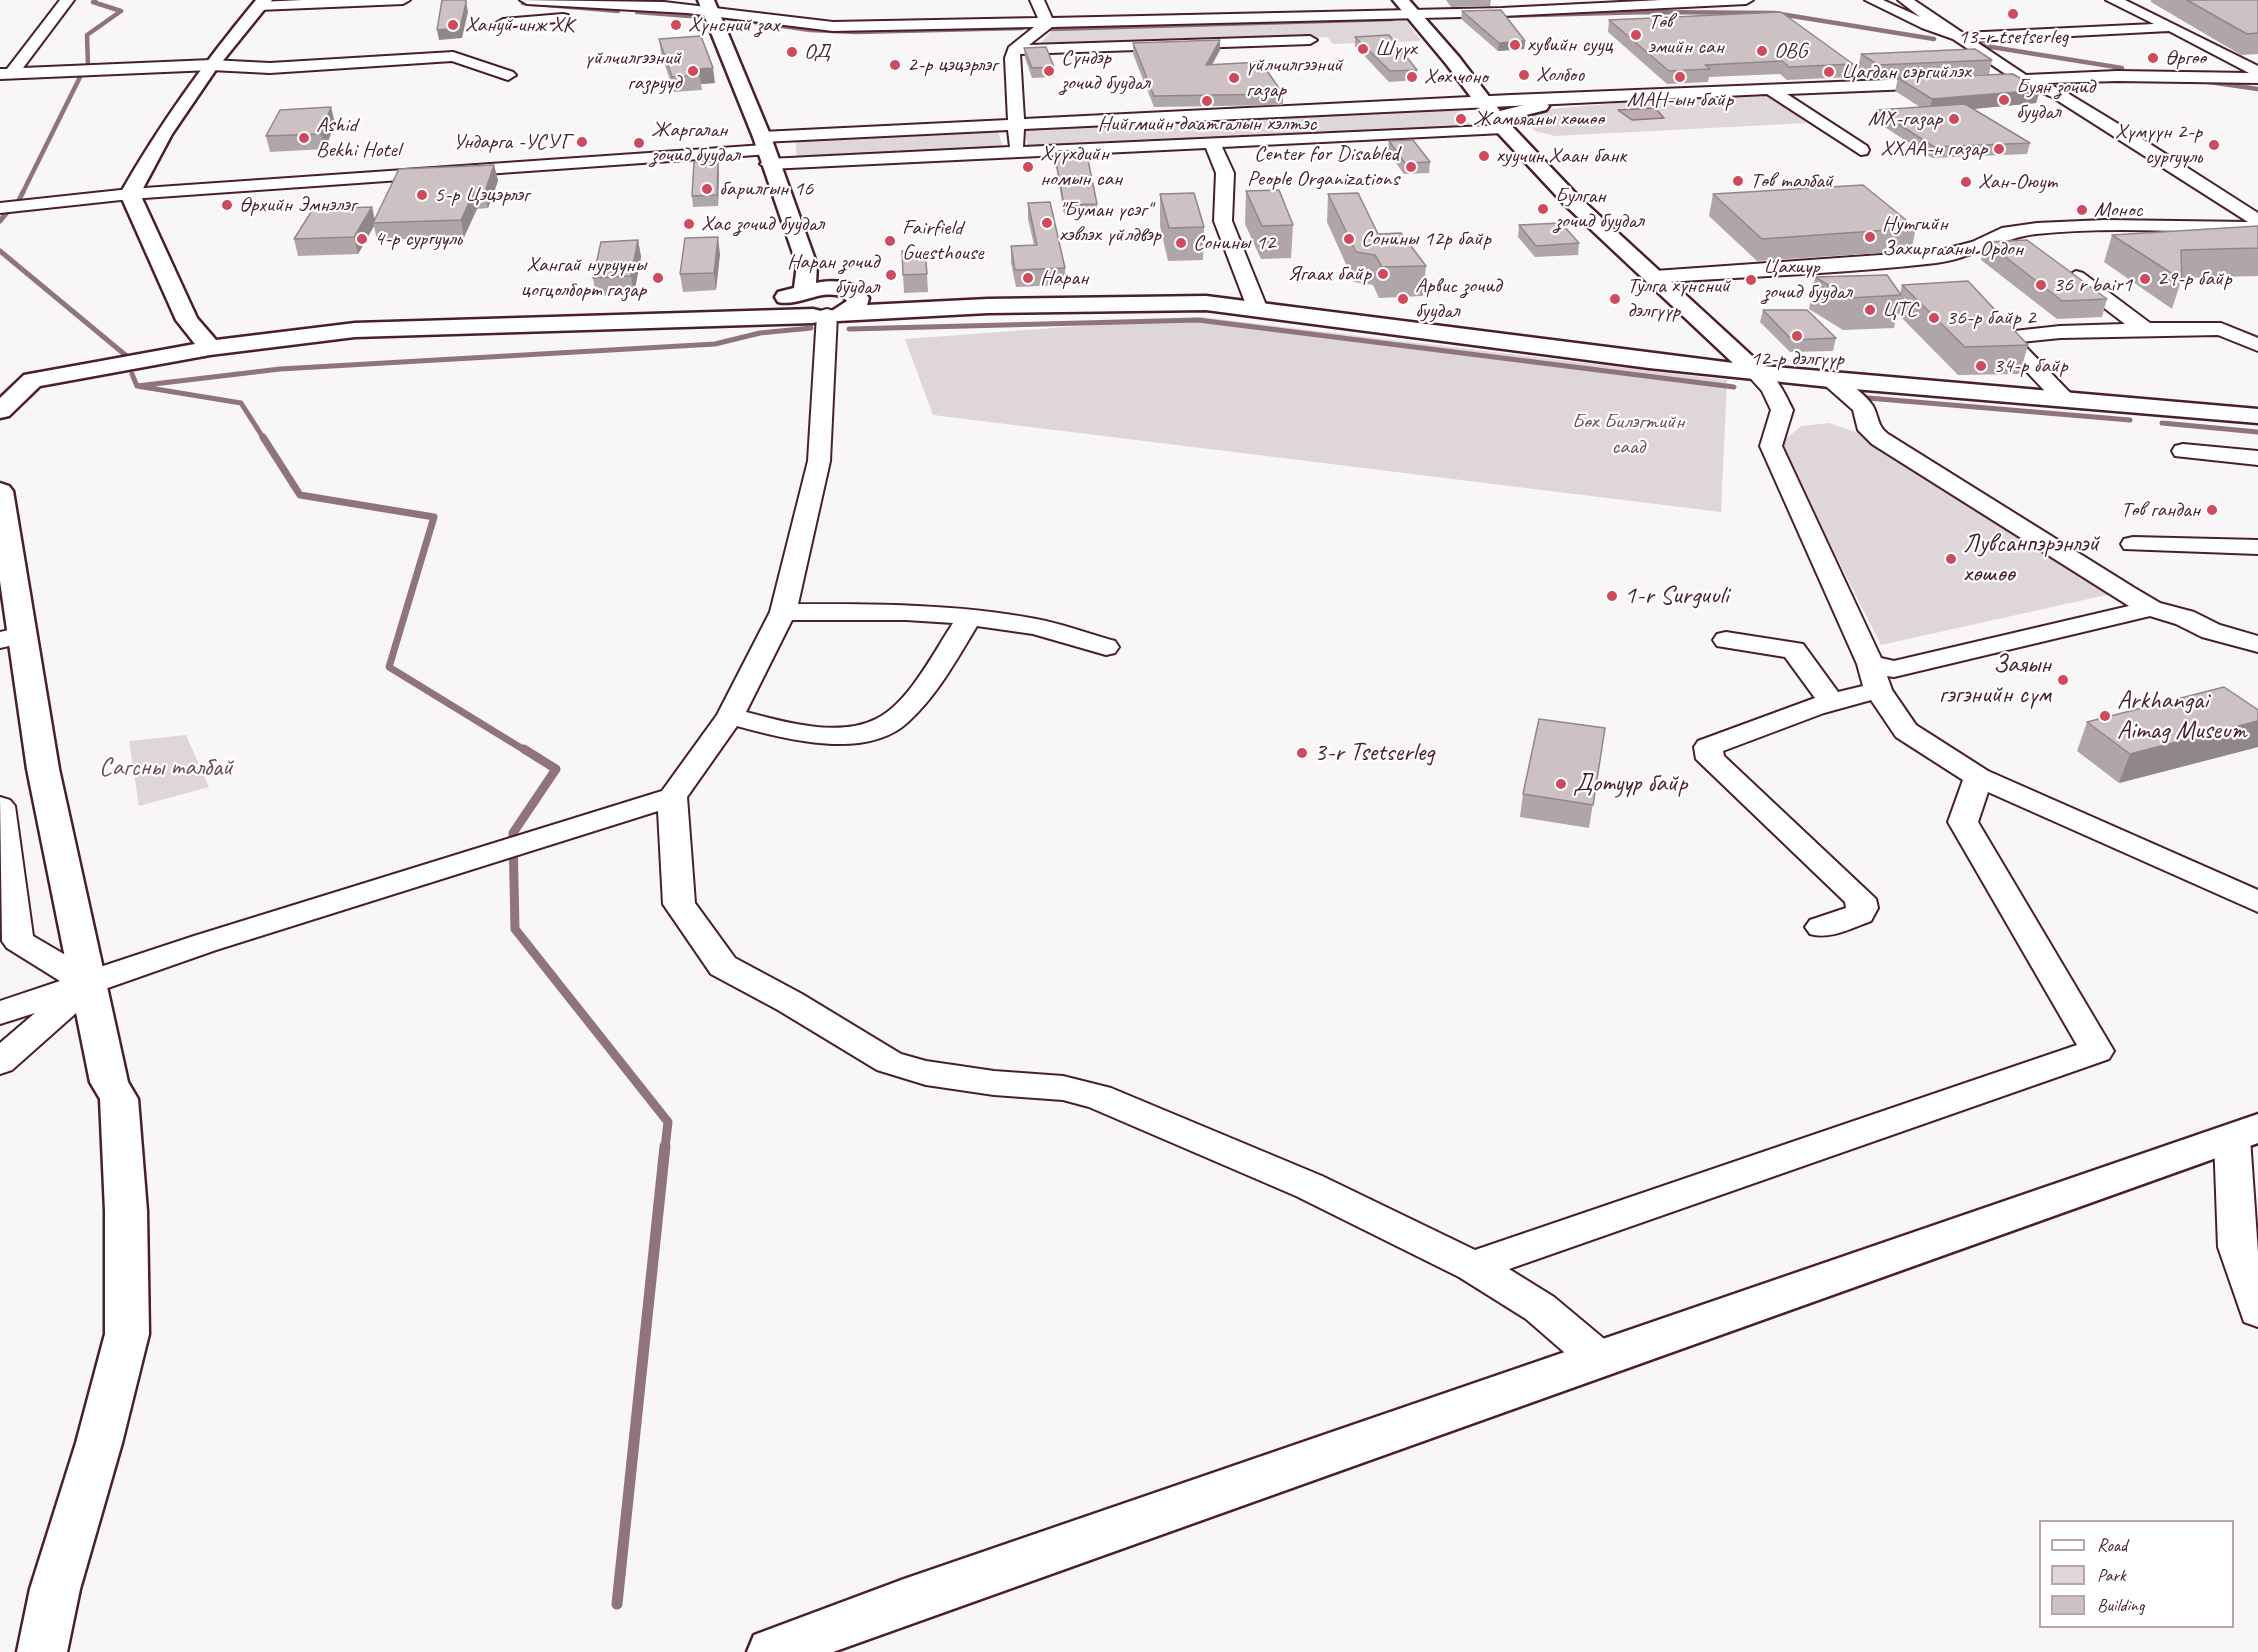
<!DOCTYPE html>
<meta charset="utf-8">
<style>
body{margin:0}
#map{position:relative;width:2258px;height:1652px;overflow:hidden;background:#f8f6f7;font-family:Caveat,sans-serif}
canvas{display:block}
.legend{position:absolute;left:2039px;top:1520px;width:195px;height:108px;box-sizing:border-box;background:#fff;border:2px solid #b7a5aa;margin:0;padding:8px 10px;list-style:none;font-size:18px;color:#4a1f2b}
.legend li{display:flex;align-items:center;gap:12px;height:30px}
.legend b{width:30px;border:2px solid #b7a5aa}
</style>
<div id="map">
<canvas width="2258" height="1652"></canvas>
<ul class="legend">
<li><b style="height:8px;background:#fff"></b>Road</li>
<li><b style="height:16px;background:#ded6d9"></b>Park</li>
<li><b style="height:16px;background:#cdc1c4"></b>Building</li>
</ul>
</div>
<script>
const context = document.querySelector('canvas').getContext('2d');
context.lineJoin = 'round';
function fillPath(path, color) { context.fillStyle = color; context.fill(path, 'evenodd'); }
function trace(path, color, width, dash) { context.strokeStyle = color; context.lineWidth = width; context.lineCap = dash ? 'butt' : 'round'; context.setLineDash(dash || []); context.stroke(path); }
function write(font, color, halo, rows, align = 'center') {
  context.font = font + ' Caveat,sans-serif'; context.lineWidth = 4.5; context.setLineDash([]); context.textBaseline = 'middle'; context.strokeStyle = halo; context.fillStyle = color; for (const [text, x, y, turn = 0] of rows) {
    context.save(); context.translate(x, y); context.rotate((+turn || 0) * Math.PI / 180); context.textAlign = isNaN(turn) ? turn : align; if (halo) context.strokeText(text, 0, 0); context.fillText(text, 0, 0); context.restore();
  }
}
fillPath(new Path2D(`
 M1403 16 1421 41 1333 44 1327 37 1034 49 1057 26Z
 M1770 96 1807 123 1555 136 1535 131 1523 116 1541 110 1681 97Z
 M1455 106 1471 126 1028 146 1022 125Z
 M996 126 1003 147 797 158 795 136Z
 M1201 317 1727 380 1721 512 933 415 905 339Z
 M1829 423 1885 442 1889 449 2111 594 1881 645 1783 451 1775 448 1801 426Z
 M186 735 209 787 139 806 129 741Z`), '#ded6d9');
const water = new Path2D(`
 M1655 108 1664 118 1632 120 1618 110Z`);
fillPath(water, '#bdadb0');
trace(water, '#8f747b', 1.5);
trace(new Path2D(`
 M523 3 618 11
 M637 12 703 17
 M1496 16 1648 12 1774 13 1934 39
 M727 18 810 30 856 32 1022 28
 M1051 29 1392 19
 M1979 45 2122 68
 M88 66 87 35 121 11 93 2 95 0
 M2202 81 2258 89
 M22 194 80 77`), '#8f747b', 4.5);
trace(new Path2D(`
 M19 200 23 192
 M0 221 9 210
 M0 251 129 358
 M849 329 1198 320 1734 387
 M132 374 137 386 280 369 715 344 760 333 811 328
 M137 386 241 403 264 439
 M1868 398 2130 420
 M2162 423 2258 432`), '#8f747b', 5);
trace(new Path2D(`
 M263 437 300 495 434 517 389 667 526 751`), '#8f747b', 7);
trace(new Path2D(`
 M524 749 556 769 513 833 515 929 668 1122 665 1148`), '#8f747b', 9);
trace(new Path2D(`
 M617 1604 665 1146`), '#8f747b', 11);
const street = new Path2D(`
 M60 0H74L23 68 211 60 270 63 453 52 513 72 516 75 508 80 452 61 270 73 211 70 0 79V69H7Z
 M303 0H410L403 4 259 10 252 6 259 2Z
 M520 0 664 2 833 22 1038 18 1030 0H1044L1052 18 1502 8 1661 0H1753L1746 4 1502 16 1052 27 1029 45 1310 36 1317 40 1310 44 1020 54 1024 119 1511 95 1937 78 1945 83 1937 88 1787 94 1867 146 1869 150 1867 154 1861 155 1767 94 1024 129 1023 147 1509 125 1511 128 1503 133 1222 147 1234 173 1232 221 1268 310 1265 314H1251L1248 310 1214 221 1216 173 1206 148 769 169 760 164 769 159 1010 147 1008 130 762 142 754 137 762 132 1008 120 1005 58 1009 47 1034 27 833 31 687 13 527 4Z
 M1865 0H1883L1920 17 1898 0H1914L1963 33 2154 24 2106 0H2125L2258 66V83L2117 81 2046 83 2064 91 2125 128 2258 213V233C2184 232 2109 226 2036 234 2001 238 1971 259 1936 263 1843 274 1748 276 1655 283L1648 281 1645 277 1655 271 1937 251 1972 242 2002 228 2037 223 2105 220 2248 222 2052 97 2021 84H1977L1974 81 1977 78 2007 75 1953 39 1922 28ZM2169 31 2249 73 2117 71 2026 75 1975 41Z
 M563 14 568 15V21L503 27 496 23 503 19Z
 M764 145 770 146 772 150 770 154 130 199 0 213V203L130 189Z
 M2076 271 2083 273 2150 323H2221L2258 338V351L2218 335 2060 338 2021 342 2077 400 2074 405H2058L1995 338 1998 334 2005 332 2060 326 2125 324 2069 281 2066 277Z
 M827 309 834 311 837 315 830 461 798 604C878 604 957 604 1036 619 1063 624 1089 634 1115 641L1119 647 1115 653 1106 655 1033 634 977 626C957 659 937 696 908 722 866 761 785 739 737 726L687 797 695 903 735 958 802 994 901 1054 926 1061 994 1071 1063 1076 1111 1088 1322 1176 1475 1250 2077 1045 1948 822 1963 780 1896 737 1871 700 1824 713 1723 751 1724 756 1876 899 1878 908 1871 921C1852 928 1830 940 1810 934L1805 927 1810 920 1846 908 1845 902 1696 759 1694 747 1698 741 1815 698 1785 657 1717 646 1713 640 1717 634 1726 632 1803 644 1838 692 1863 686 1857 664 1760 446 1771 410 1762 391 1744 371 1748 367C1771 361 1784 392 1793 410L1782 446 1881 658 1894 661 2129 606 1872 444 1858 430 1853 410 1819 380 1822 375C1837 372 1865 393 1873 406 1879 417 1877 426 1888 434L2133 587 2160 603 2194 612 2220 625 2258 636V652L2202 637 2176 624 2150 616 1894 677 1887 676 1892 690 1916 725 1988 771 2258 890V912L1988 792 1978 822 2114 1051 2109 1059 1509 1269 1554 1297 1615 1348 1621 1360 1615 1372 1601 1376 1587 1372 1526 1319 1459 1277 1296 1196 1089 1107 1063 1100 994 1095 926 1085 877 1070 778 1010 711 974 663 904 658 811 216 950 102 990 12 1070 0 1074V1043L35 1013 0 1024V1001L60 981 7 948 2 941 0 797 10 800 15 806 33 936 91 970 194 936 662 791 717 715 770 612 808 461 817 315 820 311ZM792 620H906L953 623C934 652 908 704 876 719 838 738 785 722 746 712Z
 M2183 444 2258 451V465L2175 456 2172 451 2175 446Z
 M2133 537 2258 540V554L2124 549 2121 544 2124 539Z
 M22 627 31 629 35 635 31 641 0 648V632Z
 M2232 1125 2245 1129 2250 1138 2258 1253V1327L2244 1322 2218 1247 2214 1138 2219 1129Z`);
const secondary = new Path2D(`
 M256 0H272L217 68 172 134 140 194 197 318 216 340 355 323 813 309 821 311 824 316 821 321 813 323 355 337 210 355 40 386 9 416 0 418V398L24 375 195 344 176 320 120 194C161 122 204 63 256 0Z
 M698 0H714L771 137 817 265 816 283C834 279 857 281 869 298L867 305 988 299 1206 296 1733 363 1565 205 1497 132 1447 65 1393 0H1409L1459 57 1500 111 1540 101 1546 102 1549 106 1546 110 1506 120 1579 197 1763 366 2258 409V423L1830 387 1649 368 1206 310 988 313 838 321 830 319 827 314 847 301 843 297C820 288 800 307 778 302L775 297 778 292 794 288 797 265 753 137Z
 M0 483 9 486 13 491 59 769 128 1082 138 1099 147 1211 149 1334 122 1443 80 1589 67 1652H17L30 1589 76 1443 105 1334V1211L100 1099 90 1082 27 769 0 581Z
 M2258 1114V1143L833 1652H747L754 1635 904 1579Z`);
trace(street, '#4a1f2b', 4);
trace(secondary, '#4a1f2b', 5);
fillPath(street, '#fff');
fillPath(secondary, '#fff');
fillPath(new Path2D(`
 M1446 0H1491L1490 6 1451 7Z
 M2151 0H2258V54L2241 55 2151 2Z
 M1462 11 1525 41 1524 49 1498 51 1461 19Z
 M1609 20 1853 64 1851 77 1787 80 1780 74 1709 77 1708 82 1667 84 1608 32Z
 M1355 37 1417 70 1416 80 1389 82 1355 46Z
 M659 39 715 83 701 84 702 90 674 92 661 53Z
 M1133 43 1220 50 1212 65 1283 94V105L1154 107 1133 54Z
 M1024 48 1054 67V77L1032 78 1025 58Z
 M1861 54 1992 60 1989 74 1875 79 1858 68Z
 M1898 78 2040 90 2036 103 1973 109 2030 143 2027 154 1932 158 1874 120 1877 110 1920 107 1895 91Z
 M335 123 325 149 270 152 266 136Z
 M1389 141 1430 162 1429 173 1404 174 1388 152Z
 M1054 151 1097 204V213L1064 214 1055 160Z
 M494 165 498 181 488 208 477 209 464 237 377 240 374 226 358 254 298 256 294 239 372 207 375 220Z
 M719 172 718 206 693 207 692 196Z
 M1246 191 1293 225 1291 258 1261 259 1245 224Z
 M1160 194 1204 227 1203 260 1168 261 1160 226Z
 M1328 194 1378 234 1426 266 1423 296 1379 298 1373 285 1354 282 1327 222Z
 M1713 194 1916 228 1911 251 1757 261 1709 216Z
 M1028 203 1065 268 1066 285 1016 287 1011 263V246L1034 245 1028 219Z
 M1519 225 1579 243 1578 255 1535 257 1518 237Z
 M2258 226V276L2182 278 2172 309 2104 262 2112 235Z
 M638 240 641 257 634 294 596 296 593 278Z
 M1986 242 2107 299 2102 317 2057 319 1981 260Z
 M902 251 927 274 928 292 904 293Z
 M720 254 716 290 683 292 680 274Z
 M1815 277 1900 294 1902 285 2028 345 2020 374 1958 375 1897 313 1894 328 1843 330 1809 309Z
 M1763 310 1836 338 1833 351 1790 352 1760 322Z
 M2087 722 2258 747 2119 783 2077 751Z
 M1605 728 1589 828 1520 817 1523 794Z`), '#b0a6a9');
fillPath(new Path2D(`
 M466 0 468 12 462 38 439 40 437 30Z
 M1220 40V50L1206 75V65Z
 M1525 41 1524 49 1498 51 1499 43Z
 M713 68 715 83 701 84 698 69Z
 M2040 90 2036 103 1929 113 1932 99Z
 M331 107 335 123 325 149 321 134Z
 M718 161 719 172 718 206 717 195Z
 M494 165 498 181 488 208 485 192Z
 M474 192 477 209 464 237 461 220Z
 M372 207 375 223H373L374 226 358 254 354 237Z
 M718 237 720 254 716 290 714 273Z
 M638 240 641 257 634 294 631 276Z
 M2258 721V747L2119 783 2130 754Z`), '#908789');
const building = new Path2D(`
 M442 0H466V3L460 28 437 30Z
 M2187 0H2258V33L2247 34Z
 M1501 10 1525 41 1499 43 1462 11Z
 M1781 12 1853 64 1789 67 1782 61 1705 65 1710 69 1669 71 1609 20Z
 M1389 35 1417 70 1390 71 1355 37Z
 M701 36 713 68 698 69 700 75 672 77 659 39Z
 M1220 40 1206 65 1261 62 1283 94 1154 96 1133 43Z
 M1046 47 1054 67 1032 68 1024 48Z
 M1975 49 1992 60 1878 65 1861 54Z
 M2013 74 2040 90 1932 99 1898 78Z
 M1965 104 2030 143 1934 147 1877 110Z
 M331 107 321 134 266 136 280 110Z
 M1413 140 1430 162 1405 163 1389 141Z
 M1086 150 1097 204 1064 205 1054 151Z
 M718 161 717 195 692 196 694 162Z
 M494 165 485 192H474L461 220 373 223 399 169Z
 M1863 185 1916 228 1762 239 1713 194Z
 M1279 190 1293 225 1262 226 1246 191Z
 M1194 193 1204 227 1169 228 1160 194Z
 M1358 193 1378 234 1401 233 1426 266 1382 267 1375 255 1356 252 1328 194Z
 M1050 202 1065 268 1015 270 1011 246 1037 245 1028 203Z
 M372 207 354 237 294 239 313 209Z
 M1561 223 1579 243 1536 246 1519 225Z
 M2258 226V248L2181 250 2182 280 2112 235Z
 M718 237 714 273 680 274 685 238Z
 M638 240 631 276 593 278 601 242Z
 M2027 240 2107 299 2062 301 1986 242Z
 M902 251H925L927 274 903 275Z
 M1887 275 1901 295 1850 298 1815 277Z
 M1968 281 2028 345 1965 347 1902 285Z
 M1763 310H1807L1836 338 1792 340Z
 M2224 687 2258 710V721L2130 754 2087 722Z
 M1539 719 1605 728 1593 805 1523 794Z`);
fillPath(building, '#cdc1c4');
trace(building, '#908789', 1.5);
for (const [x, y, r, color] of [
 [2013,14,6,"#d1495b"],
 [453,25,6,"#d1495b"],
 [676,25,6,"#d1495b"],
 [1636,35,6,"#d1495b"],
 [1515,45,6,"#d1495b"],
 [1363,49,6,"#d1495b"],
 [1762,51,6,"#d1495b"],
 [792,52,6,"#d1495b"],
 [2153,58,6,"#d1495b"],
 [895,65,6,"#d1495b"],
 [693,71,6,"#d1495b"],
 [1049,71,6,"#d1495b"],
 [1829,72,6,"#d1495b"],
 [1524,75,6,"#d1495b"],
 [1412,77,6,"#d1495b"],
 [1680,77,6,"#d1495b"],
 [1234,78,6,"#d1495b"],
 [2004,100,6,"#d1495b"],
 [1207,101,6,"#d1495b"],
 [1461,119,6,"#d1495b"],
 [1954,119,6,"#d1495b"],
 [304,138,6,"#d1495b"],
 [582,142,6,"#d1495b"],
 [639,143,6,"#d1495b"],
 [2214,145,6,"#d1495b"],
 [1999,149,6,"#d1495b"],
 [1484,156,6,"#d1495b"],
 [1028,167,6,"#d1495b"],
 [1411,167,6,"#d1495b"],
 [1738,181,6,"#d1495b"],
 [1966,182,6,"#d1495b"],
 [707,189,6,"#d1495b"],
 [422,195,6,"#d1495b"],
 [227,205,6,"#d1495b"],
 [1543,209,6,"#d1495b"],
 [2082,210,6,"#d1495b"],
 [1047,223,6,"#d1495b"],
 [689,224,6,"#d1495b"],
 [1870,237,6,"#d1495b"],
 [362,239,6,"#d1495b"],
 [1349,239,6,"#d1495b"],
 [890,241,6,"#d1495b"],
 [1181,243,6,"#d1495b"],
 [1383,274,6,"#d1495b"],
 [891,275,6,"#d1495b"],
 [658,278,6,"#d1495b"],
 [1028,278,6,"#d1495b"],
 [2145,279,6,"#d1495b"],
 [1751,280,6,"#d1495b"],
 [2041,285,6,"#d1495b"],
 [1403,299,6,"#d1495b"],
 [1615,299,6,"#d1495b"],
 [1870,310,6,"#d1495b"],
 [1934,318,6,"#d1495b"],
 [1797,336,6,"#d1495b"],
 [1981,366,6,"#d1495b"],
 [2212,510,6,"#d1495b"],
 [1951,559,6,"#d1495b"],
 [1612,596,6,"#d1495b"],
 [2063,680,6,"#d1495b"],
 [2105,716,6,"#d1495b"],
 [1302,753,6,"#d1495b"],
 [1561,784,6,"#d1495b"]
]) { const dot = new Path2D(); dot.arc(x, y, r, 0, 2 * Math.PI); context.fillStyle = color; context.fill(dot); trace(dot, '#fff', 2); }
write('22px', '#4a1f2b', '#fff', [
 ["Төв",1648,22],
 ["эмийн сан",1648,47],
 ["Хануй инж ХК",465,25],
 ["Хүнсний зах",688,25],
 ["13-r tsetserleg",2013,37,"center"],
 ["хувийн сууц",1527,45],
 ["Шүүх",1375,49],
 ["OBG",1774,51],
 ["ОД",804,52],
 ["үйлчилгээний",681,58,"right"],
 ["газрууд",681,83,"right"],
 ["Сүндэр",1061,58],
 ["зочид буудал",1061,83],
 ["Өргөө",2165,58],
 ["2-р цэцэрлэг",907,65],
 ["үйлчилгээний",1246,65],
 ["газар",1246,90],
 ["Цагдан сэргийлэх",1841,72],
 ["Холбоо",1536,75],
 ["Хөх чоно",1424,77],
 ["Буян зочид",2016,87],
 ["буудал",2016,112],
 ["МАН-ын байр",1680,100,"center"],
 ["Жамьяаны хөшөө",1473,119],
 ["МХ-газар",1942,119,"right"],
 ["Нийгмийн даатгалын хэлтэс",1207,124,"center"],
 ["Ashid",316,125],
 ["Bekhi Hotel",316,150],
 ["Жаргалан",651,130],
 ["зочид буудал",651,155],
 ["Хүмүүн 2-р",2202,132,"right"],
 ["сургууль",2202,157,"right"],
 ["Ундарга -УСУГ",570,142,"right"],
 ["ХХАА-н газар",1987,149,"right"],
 ["Хүүхдийн",1040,154],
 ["номын сан",1040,179],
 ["Center for Disabled",1399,154,"right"],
 ["People Organizations",1399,179,"right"],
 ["хуучин Хаан банк",1496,156],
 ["Төв талбай",1750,181],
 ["Хан-Оюут",1978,182],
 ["барилгын 16",719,189],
 ["5-р Цэцэрлэг",434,195],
 ["Булган",1555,196],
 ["зочид буудал",1555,221],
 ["Өрхийн Эмнэлэг",239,205],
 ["\"Буман үсэг\"",1059,210],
 ["хэвлэх үйлдвэр",1059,235],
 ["Монос",2094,210],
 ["Хас зочид буудал",701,224],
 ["Нутгийн",1882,224],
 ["Захиргааны Ордон",1882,249],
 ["Fairfield",902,228],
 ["Guesthouse",902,253],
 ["4-р сургууль",374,239],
 ["Сонины 12р байр",1361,239],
 ["Сонины 12",1193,243],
 ["Наран зочид",879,262,"right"],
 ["буудал",879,287,"right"],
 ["Хангай нурууны",646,265,"right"],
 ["цогцолборт газар",646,290,"right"],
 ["Цахиур",1763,267],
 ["зочид буудал",1763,292],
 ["Ягаах байр",1371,274,"right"],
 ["Наран",1040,278],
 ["29-р байр",2157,279],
 ["36 r bair1",2053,285],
 ["Арвис зочид",1415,286],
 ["буудал",1415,311],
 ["Тулга хүнсний",1627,286],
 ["дэлгүүр",1627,311],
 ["ЦТС",1882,310],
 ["36-р байр 2",1946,318],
 ["12-р дэлгүүр",1797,359,"center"],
 ["34-р байр",1993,366],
 ["Төв гандан",2200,510,"right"]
], 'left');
write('22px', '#6f4d56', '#fff', [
 ["Бөх Билэгтийн",1628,422],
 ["саад",1628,447]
]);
write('26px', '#4a1f2b', '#fff', [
 ["Лувсанпэрэнлэй",1963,544],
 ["хөшөө",1963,574],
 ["1-r Surguuli",1624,596],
 ["Заяын",2051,665,"right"],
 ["гэгэнийн сүм",2051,695,"right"],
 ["Arkhangai",2117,701],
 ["Aimag Museum",2117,731],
 ["3-r Tsetserleg",1314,753],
 ["Дотуур байр",1573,784]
], 'left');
write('26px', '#6f4d56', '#fff', [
 ["Сагсны талбай",166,768]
]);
</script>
